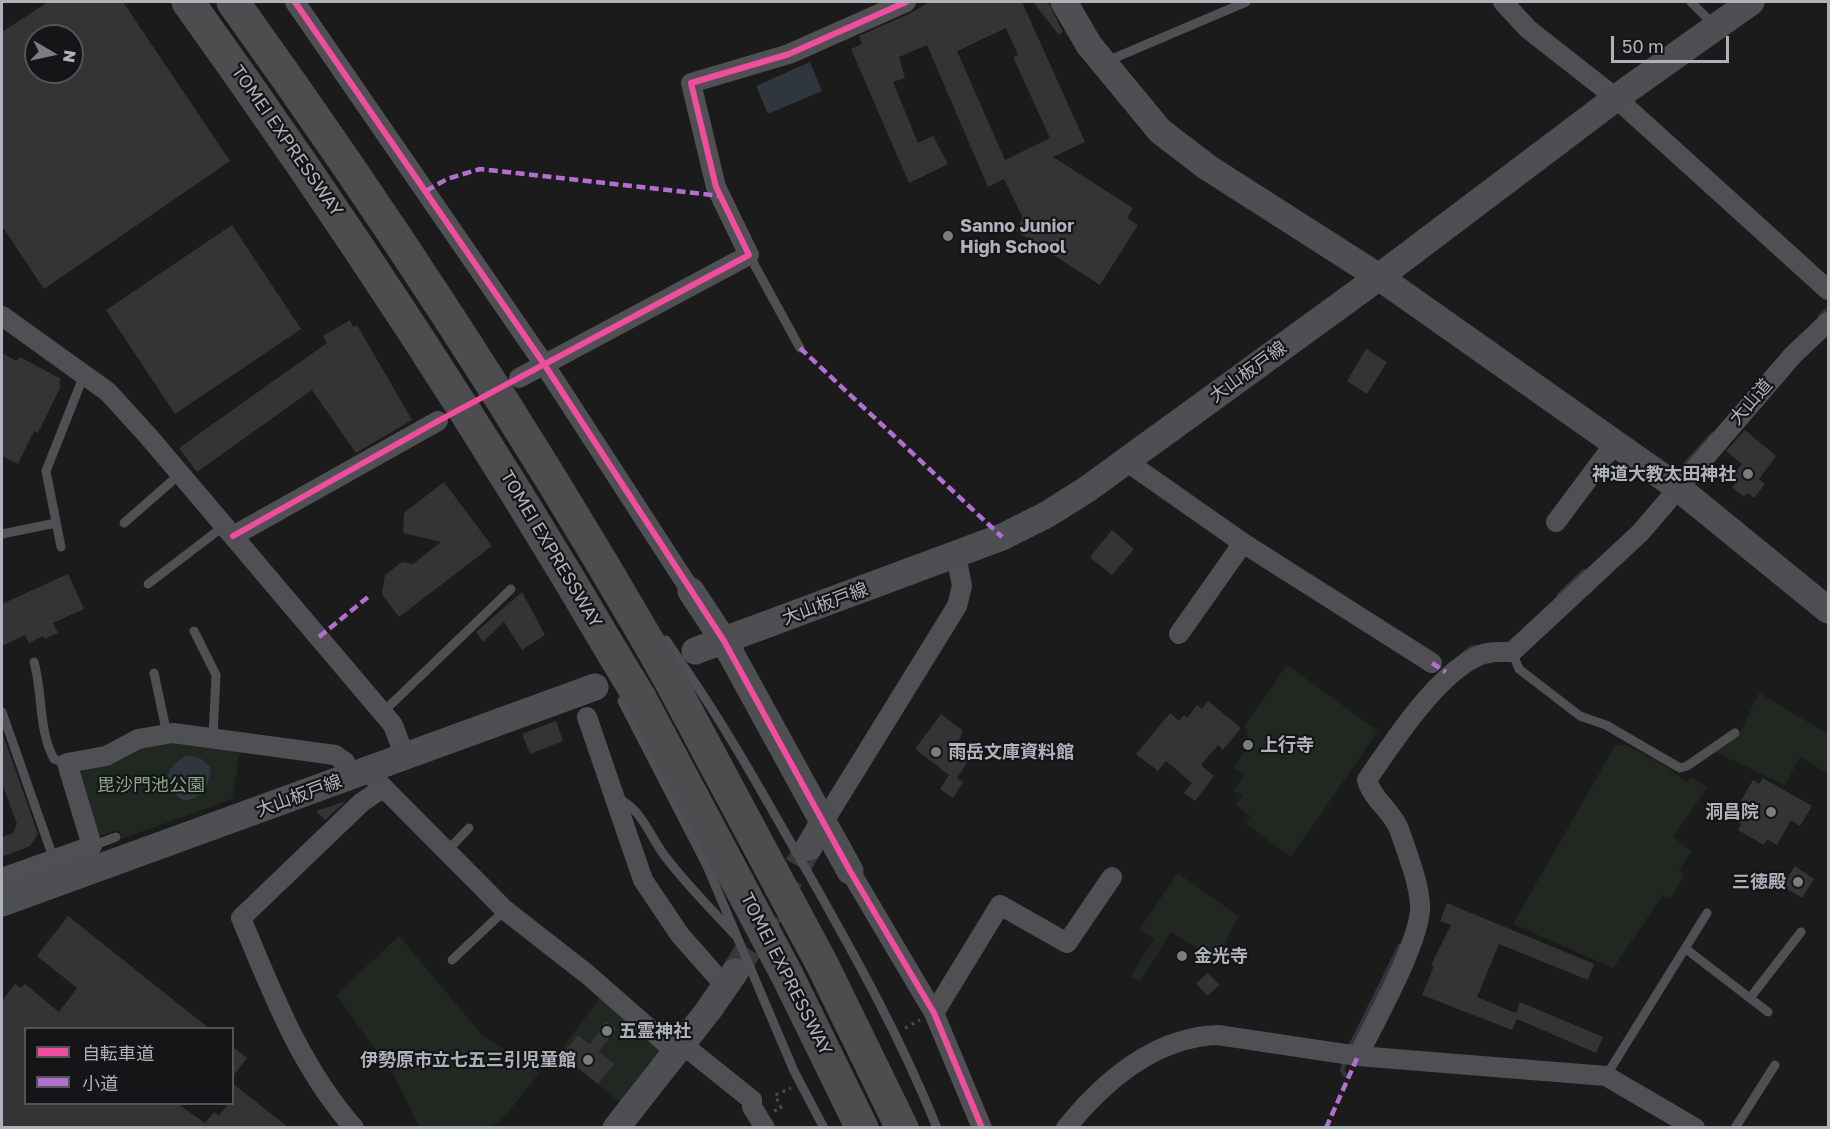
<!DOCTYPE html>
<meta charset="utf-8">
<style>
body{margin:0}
#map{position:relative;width:1830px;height:1129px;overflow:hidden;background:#1b1b1b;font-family:"Golos Text","Noto Sans JP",sans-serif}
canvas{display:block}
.frame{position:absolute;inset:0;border:3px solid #aeb2bb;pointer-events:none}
.legend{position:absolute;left:24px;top:1027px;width:210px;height:78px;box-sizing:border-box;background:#151517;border:2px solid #525459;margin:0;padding:8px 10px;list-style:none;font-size:18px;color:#aeb2bb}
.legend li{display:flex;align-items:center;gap:12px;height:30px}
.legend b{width:30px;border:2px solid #525459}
.north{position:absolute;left:24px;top:24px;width:60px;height:60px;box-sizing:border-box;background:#151517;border:2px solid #525459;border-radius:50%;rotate:99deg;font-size:16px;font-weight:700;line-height:24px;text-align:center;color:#aeb2bb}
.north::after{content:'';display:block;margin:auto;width:21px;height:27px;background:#7b7d83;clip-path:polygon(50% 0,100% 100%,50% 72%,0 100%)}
.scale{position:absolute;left:1611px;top:36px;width:118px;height:27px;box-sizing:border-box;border:3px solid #aeb2bb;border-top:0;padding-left:8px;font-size:18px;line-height:21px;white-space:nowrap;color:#aeb2bb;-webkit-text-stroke:4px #151517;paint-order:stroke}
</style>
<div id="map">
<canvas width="1830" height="1129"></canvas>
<div class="frame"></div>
<ul class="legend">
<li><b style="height:8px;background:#ef4d9e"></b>自転車道</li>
<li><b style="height:8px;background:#b36fd0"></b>小道</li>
</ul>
<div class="north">N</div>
<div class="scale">50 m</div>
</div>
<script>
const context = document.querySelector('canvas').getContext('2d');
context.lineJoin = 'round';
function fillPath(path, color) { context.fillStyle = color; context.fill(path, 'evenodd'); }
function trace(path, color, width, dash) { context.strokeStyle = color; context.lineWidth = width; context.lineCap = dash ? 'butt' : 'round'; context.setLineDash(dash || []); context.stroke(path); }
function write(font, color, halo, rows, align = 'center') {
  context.font = font + ' "Golos Text","Noto Sans JP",sans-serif'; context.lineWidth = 4.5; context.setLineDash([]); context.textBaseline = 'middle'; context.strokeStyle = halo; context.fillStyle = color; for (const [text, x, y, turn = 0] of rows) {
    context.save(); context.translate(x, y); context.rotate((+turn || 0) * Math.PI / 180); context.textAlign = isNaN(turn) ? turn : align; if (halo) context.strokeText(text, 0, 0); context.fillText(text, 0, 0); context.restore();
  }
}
fillPath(new Path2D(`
 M1287 665 1378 731 1291 857 1246 824 1250 816 1236 805 1242 796 1234 790 1244 775 1234 768 1249 743 1245 725Z
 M1759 693 1828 734V768L1825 772 1800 757 1785 785 1715 752 1739 735Z
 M162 741 241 747 232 799 122 839 119 830 98 836 76 772 138 745Z
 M1624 744 1668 768 1687 782 1691 777 1707 788 1673 837 1692 852 1679 870 1685 874 1670 899 1663 895 1613 968 1513 924 1615 746Z
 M1178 873 1239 917C1229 932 1225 947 1216 961L1171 932 1140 981 1131 976 1154 939 1139 930Z
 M399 936 482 1035 540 1072 509 1111 492 1127H419L395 1077 336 995Z
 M602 995 664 1048 623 1105 559 1053Z`), '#212822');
fillPath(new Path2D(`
 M810 62 822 91 768 114 756 86Z
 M186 755 200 758 211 768C207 789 205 796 184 801 160 783 163 772 186 755Z`), '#2f363d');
trace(new Path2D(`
 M1820 317 1828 309
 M1679 471 1713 434
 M1559 595 1584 571H1588
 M1462 655 1471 648 1478 647
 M1349 1049 1400 946
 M1345 1075 1342 1070 1346 1060`), '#2f363d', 4.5);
fillPath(new Path2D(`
 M48 2H123L230 161 44 289 2 226V32ZM36 36H72V72H36Z
 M929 2H1022L1085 142 1053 157 1133 208 1127 218 1138 225 1100 285 1015 230 1023 218 1004 179 988 187 927 45 899 57 905 78 893 82 918 143 933 136 948 164 909 183 851 49 862 44 859 36 911 13ZM1006 28 1018 55 1013 57 1050 138 1005 160 957 51Z
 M1033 2H1048L1063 32 1059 35Z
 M232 225 301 329 175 414 106 310Z
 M350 320 353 327 357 325 412 420 356 453 312 390 197 472 179 448 327 343 323 336Z
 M1366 349 1387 362 1367 394 1347 381Z
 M2 353 17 361 20 357 61 379 59 383 61 386 38 433 34 431 18 464 2 456Z
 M1745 430 1776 456 1759 479 1765 484 1754 498 1748 493 1744 497 1732 487 1736 483 1730 478 1742 464 1726 451Z
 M444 482 492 546 399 617 382 594 385 575 402 562 413 564 441 542 403 533 404 513Z
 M1112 530 1134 549 1112 575 1090 557Z
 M68 574 84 609 53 623 58 633 44 639 43 636 29 643 25 635 2 646V604Z
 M522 592 545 635 522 650 504 622 483 642 476 632Z
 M1208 701 1241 728 1223 750 1218 745 1201 765 1214 776 1195 801 1184 793 1192 783 1166 761 1158 771 1136 754 1170 713 1179 721 1184 715 1187 718 1197 705 1202 709Z
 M941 714 963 731 957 745 972 755 957 778 963 782 953 798 940 789 949 775 915 749Z
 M556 721 563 741 530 754 522 734Z
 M2 732 38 834 30 846 2 857V837L13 833 17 824 2 783Z
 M1763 778 1812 806 1800 826 1791 820 1777 845 1767 839 1764 845 1738 830 1741 824 1731 818 1753 780 1759 784Z
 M346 801 325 820 316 811Z
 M1795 866 1814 879 1802 898 1782 886Z
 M1447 903 1594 964 1588 980 1499 944 1477 997 1516 1013 1520 1002 1603 1037 1596 1053 1517 1019 1512 1030 1422 995 1434 966 1431 965 1451 925 1440 921Z
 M68 916 210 1029H26V1104H178L205 1123 214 1112 219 1116 228 1104H232V1083L289 1128H2V1001L15 984 21 988 25 984 59 1012 77 988 37 956Z
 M1208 973 1219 985 1207 996 1196 983Z
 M606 1021 616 1028 599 1052 614 1064 598 1084 562 1055 578 1035 590 1045Z
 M232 1046 247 1058 232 1077Z`), '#343435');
trace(new Path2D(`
 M735 972 809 847`), '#38393b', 27, [27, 14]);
trace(new Path2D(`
 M905 1028 920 1020
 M774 1111 781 1108 775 1095 791 1088`), '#4b4c4f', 3, [3, 4.5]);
trace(new Path2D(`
 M1691 2 1714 25
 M1105 62 1246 2
 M749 255 800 348
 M124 523 180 474
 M2 534 56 523
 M61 547 46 471 84 375
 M148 584 224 526
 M194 631 216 675 213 737
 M1512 652 1519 669 1580 716 1606 725 1680 768 1687 766 1735 733
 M34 662C43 693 38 730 54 759L67 763
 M154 673 167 734
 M689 674C732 737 769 805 807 871 855 956 900 1036 937 1128
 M622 701 707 866 794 1071 824 1128
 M2 712 54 860
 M383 712 511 589
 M618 799C641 808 650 836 664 855 685 883 711 909 735 935
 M92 846 116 837
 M446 852 469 828
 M1686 949 1768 1012
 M452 960 505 910
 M1750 998 1801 932
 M1606 1076 1707 913
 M1735 1128 1775 1065`), '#505054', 9);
trace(new Path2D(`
 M295 2 544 364 691 591
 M1503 2 1528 29 1616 98 1828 290
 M2 316 108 392 149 437 393 725 405 757
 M519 378 749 255 716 187 691 83 789 54 906 2
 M1126 461 1243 543 1432 663
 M1556 522 1615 443
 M233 536 438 421
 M1179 634 1243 543
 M587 717 643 880 680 935 725 986
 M375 779 505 910 587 974 676 1052
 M823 823 957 606 962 586 956 555
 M850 871 934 1013 982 1128
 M2 878 92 846 67 763 106 756 138 739 173 733 335 755 345 762 351 776
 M934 1013 1000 905 1067 943 1112 877
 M682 1044 752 1100V1107L765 1128
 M1358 1056C1374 1023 1423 937 1420 904 1418 879 1407 853 1399 829 1392 811 1372 799 1367 780 1393 742 1435 677 1476 657 1488 651 1499 652 1512 652L1640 533 1793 355 1828 322
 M354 1128C300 1067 272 992 241 918L362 802 383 788
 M1066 1128C1104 1081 1155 1037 1218 1035L1358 1056 1606 1076 1695 1128`), '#505054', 20);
trace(new Path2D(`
 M1064 2 1089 45 1160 131 1207 167 1379 277 1677 487 1828 610
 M691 591 724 641 850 871
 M695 651 1002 537 1046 515 1086 490 1379 277 1616 98 1751 2
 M809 847 823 823
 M2 903 595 687
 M616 1128 708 1011 735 972`), '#4e4f52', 27);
trace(new Path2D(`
 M188 2C340 214 482 430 614 655
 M233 2C382 209 521 422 649 643
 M671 682 822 964 902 1128
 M640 698 787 975 862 1128`), '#4d4d50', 33);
trace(new Path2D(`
 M666 640 689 674`), '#505054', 9);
trace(new Path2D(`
 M649 643 671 682
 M614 655 640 698`), '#4d4d50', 33);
trace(new Path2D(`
 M426 191 447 179 480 169 721 196
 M800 348 1002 537
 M319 637 368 597
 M1432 663 1446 672
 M1326 1128 1358 1056`), '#b36fd0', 4.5, [9, 4.5]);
trace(new Path2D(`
 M295 2 544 364 724 641 850 871 934 1013 982 1128
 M233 536 438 421 749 255 716 187 691 83 789 54 906 2`), '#ef4d9e', 6);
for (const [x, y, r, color] of [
 [948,236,6,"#7b7d83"],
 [1748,474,6,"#7b7d83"],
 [1248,745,6,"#7b7d83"],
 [936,752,6,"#7b7d83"],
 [1771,812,6,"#7b7d83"],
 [1798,882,6,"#7b7d83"],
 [1182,956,6,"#7b7d83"],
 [607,1031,6,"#7b7d83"],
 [588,1060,6,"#7b7d83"]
]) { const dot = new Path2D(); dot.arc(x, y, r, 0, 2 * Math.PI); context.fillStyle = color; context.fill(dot); trace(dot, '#151517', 2); }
write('18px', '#aeb2bb', '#151517', [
 ["TOMEI EXPRESSWAY",287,141,55],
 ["大山板戸線",1248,372,-36],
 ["大山道",1751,402,-49],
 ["TOMEI EXPRESSWAY",551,549,59],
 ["大山板戸線",825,604,-20],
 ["大山板戸線",299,796,-20],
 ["TOMEI EXPRESSWAY",786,974,63]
]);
write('bold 18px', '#aeb2bb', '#151517', [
 ["Sanno Junior",960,226],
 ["High School",960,247],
 ["神道大教太田神社",1736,474,"right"],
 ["上行寺",1260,745],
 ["雨岳文庫資料館",948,752],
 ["洞昌院",1759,812,"right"],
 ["三徳殿",1786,882,"right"],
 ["金光寺",1194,956],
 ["五霊神社",619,1031],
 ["伊勢原市立七五三引児童館",576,1060,"right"]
], 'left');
write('18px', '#86a587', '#151517', [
 ["毘沙門池公園",151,785]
]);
</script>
